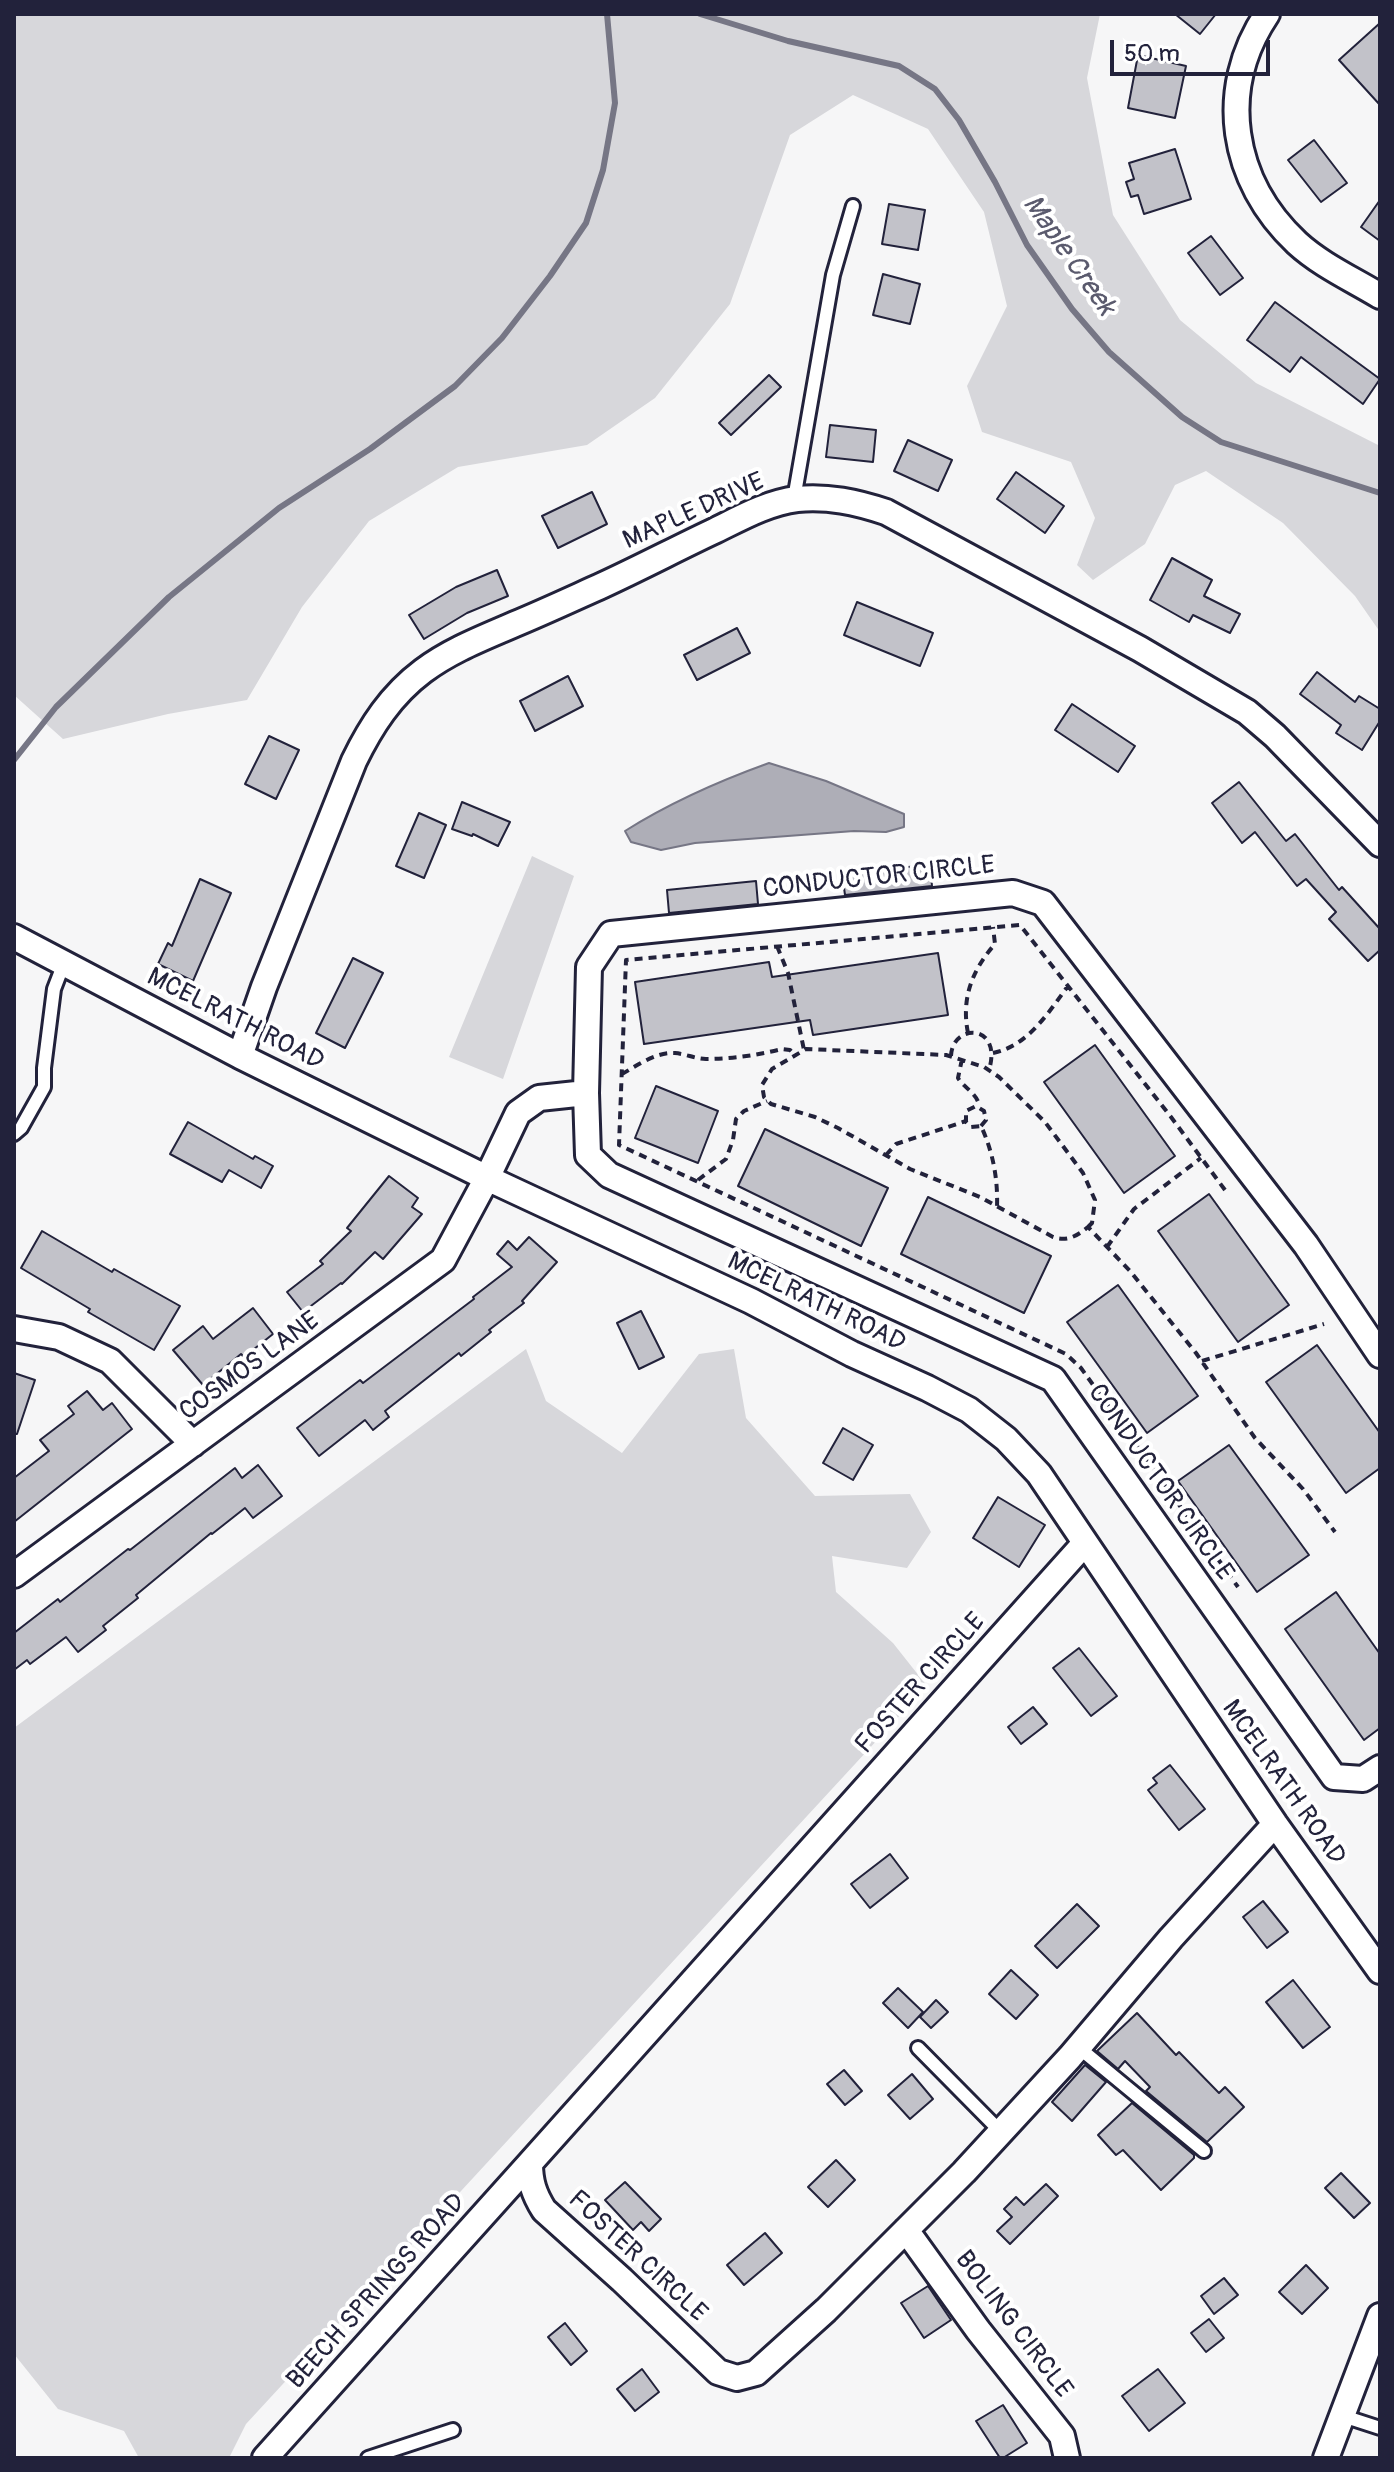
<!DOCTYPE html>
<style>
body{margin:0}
#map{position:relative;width:1394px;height:2472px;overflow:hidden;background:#f6f6f7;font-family:Pangolin,sans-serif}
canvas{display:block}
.frame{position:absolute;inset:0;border:16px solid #22223b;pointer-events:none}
.scale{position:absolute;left:1110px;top:40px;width:160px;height:36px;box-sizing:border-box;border:4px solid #22223b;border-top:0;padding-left:10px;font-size:24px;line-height:28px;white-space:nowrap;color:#22223b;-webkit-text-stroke:6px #fff;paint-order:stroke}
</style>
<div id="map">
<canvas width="1394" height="2472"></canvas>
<div class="frame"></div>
<div class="scale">50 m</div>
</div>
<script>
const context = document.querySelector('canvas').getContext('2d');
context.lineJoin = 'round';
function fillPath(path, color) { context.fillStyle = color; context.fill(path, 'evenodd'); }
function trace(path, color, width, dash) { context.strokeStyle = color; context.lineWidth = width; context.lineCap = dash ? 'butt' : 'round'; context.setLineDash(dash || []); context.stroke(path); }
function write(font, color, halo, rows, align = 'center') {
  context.font = font + ' Pangolin,sans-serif'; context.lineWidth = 8; context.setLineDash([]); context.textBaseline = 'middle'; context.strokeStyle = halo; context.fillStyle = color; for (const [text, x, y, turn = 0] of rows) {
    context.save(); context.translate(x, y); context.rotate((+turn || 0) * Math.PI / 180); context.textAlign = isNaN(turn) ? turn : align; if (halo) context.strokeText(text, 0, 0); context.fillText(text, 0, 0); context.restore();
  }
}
fillPath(new Path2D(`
 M14 14H1100L1087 78 1113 215 1180 320 1256 383 1380 446V632L1355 596 1283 523 1206 471 1175 485 1145 544 1093 580 1077 565 1095 518 1071 462 982 432 967 386 1007 306 984 212 928 129 853 95 790 135 730 304 655 398 587 445 458 467 369 521 302 607 247 700 168 714 63 739 14 695Z
 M532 856 574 876 503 1079 449 1057Z
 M526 1349 546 1401 622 1453 699 1354 734 1349 746 1418 815 1496 910 1494 931 1532 907 1568 832 1556 836 1592 893 1643 927 1686 246 2424 229 2458H139L124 2431 58 2409 14 2354V1728Z`), '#d7d7db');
const water = new Path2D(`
 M769 763 826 781 904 814V827L886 832 854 831 695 843 661 850 631 842 625 831C671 802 719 781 769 763Z`);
fillPath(water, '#aeaeb7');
trace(water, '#767685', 2);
trace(new Path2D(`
 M700 14 788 41 899 66 935 89 959 120 995 182 1027 245 1072 309 1109 352 1182 417 1221 442 1380 493
 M14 760 56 707 169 597 279 508 370 449 455 386 502 338 550 276 586 223 603 170 615 103 607 14`), '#767685', 6);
const building = new Path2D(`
 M1175 14H1216L1200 34Z
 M1380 23V105L1339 60Z
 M1138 55 1186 66 1175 118 1128 108Z
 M1314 140 1347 183 1321 202 1288 160Z
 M1175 149 1191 199 1144 214 1138 195 1131 197 1126 182 1134 179 1129 163Z
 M1380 200V241L1361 227Z
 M889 204 925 210 918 250 882 244Z
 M1211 236 1243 278 1220 295 1188 253Z
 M883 274 920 284 910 324 873 315Z
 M1275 302 1380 379 1363 404 1301 357 1290 372 1247 340Z
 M769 375 781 387 731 435 719 423Z
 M830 425 876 430 873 462 826 457Z
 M908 440 952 460 938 491 894 471Z
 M1016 472 1064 506 1045 533 997 499Z
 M592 492 607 524 558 548 542 516Z
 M1172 558 1212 580 1204 596 1240 614 1230 633 1193 615 1189 622 1150 600Z
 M497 570 508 596 467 613 424 639 409 615 456 587Z
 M857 602 933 633 920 666 844 635Z
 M737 628 750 653 697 680 684 655Z
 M1317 672 1355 702 1359 696 1380 709V721L1362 750 1336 733 1341 725 1300 694Z
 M568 676 583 706 535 731 520 701Z
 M1072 704 1135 746 1118 772 1055 730Z
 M269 736 299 750 276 799 245 784Z
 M1239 782 1286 841 1295 834 1339 890 1342 887 1380 929V950L1368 961 1329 919 1336 912 1306 879 1297 886 1255 832 1242 843 1212 803Z
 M462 802 510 822 498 846 473 834 472 836 452 829Z
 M419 813 446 825 424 878 396 866Z
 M930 865 932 886 845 895 842 873Z
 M200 879 231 893 193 981 158 964 168 943 172 946Z
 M756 881 758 904 669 913 667 890Z
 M938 953 948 1015 813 1035 810 1020 644 1044 635 982 769 962 772 977Z
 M353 958 383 973 345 1048 316 1033Z
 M1095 1045 1175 1156 1124 1193 1044 1082Z
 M656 1086 718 1111 698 1163 635 1138Z
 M188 1122 253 1159 255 1156 273 1166 261 1188 229 1170 222 1182 170 1154Z
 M765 1129 888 1188 861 1246 738 1186Z
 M389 1176 418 1198 412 1207 422 1214 383 1259 375 1252 342 1284 341 1283 303 1312 287 1292 323 1264 320 1261 351 1231 347 1228Z
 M1209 1194 1289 1305 1238 1342 1158 1231Z
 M928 1197 1051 1256 1024 1313 901 1254Z
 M42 1231 112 1272 114 1269 180 1306 154 1350 88 1312 90 1309 21 1268Z
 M529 1237 557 1262 522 1301 524 1303 489 1330 491 1332 461 1356 459 1353 385 1411 389 1417 373 1430 365 1420 319 1456 297 1428 360 1380 363 1383 474 1299 473 1297 512 1267 497 1254 508 1241 517 1250Z
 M1118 1285 1198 1396 1147 1433 1067 1322Z
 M253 1308 273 1334 244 1357 241 1354 203 1385 173 1350 203 1326 213 1339Z
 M641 1311 664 1357 639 1369 617 1323Z
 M1317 1345 1380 1433V1468L1346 1493 1266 1382Z
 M14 1373 35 1380 17 1434H14Z
 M87 1391 103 1410 112 1403 132 1429 14 1522V1478L49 1451 40 1440 74 1414 68 1406Z
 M843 1428 873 1445 853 1480 823 1463Z
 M1229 1445 1309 1555 1257 1592 1178 1481Z
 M258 1465 282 1496 253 1518 245 1508 212 1534 211 1533 136 1595 138 1598 103 1626 106 1630 78 1652 66 1637 30 1664 27 1660 14 1670V1633L58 1599 60 1602 128 1549 130 1550 235 1468 242 1478Z
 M998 1497 1045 1525 1019 1567 973 1538Z
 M1336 1592 1380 1654V1728L1364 1740 1285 1629Z
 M1079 1648 1117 1696 1091 1716 1053 1668Z
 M1033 1707 1047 1724 1021 1744 1008 1727Z
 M1170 1765 1205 1809 1179 1830 1148 1790 1157 1783 1153 1778Z
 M890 1854 908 1878 870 1908 851 1884Z
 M1263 1901 1288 1932 1267 1948 1243 1917Z
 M1077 1904 1099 1926 1057 1968 1035 1946Z
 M1011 1970 1038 1995 1016 2019 989 1994Z
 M1293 1980 1330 2027 1303 2048 1266 2002Z
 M898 1988 923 2012 908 2028 883 2003Z
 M936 2000 948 2012 931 2028 920 2017Z
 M1137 2013 1176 2055 1179 2052 1219 2093 1225 2087 1244 2107 1207 2142 1146 2091 1150 2087 1125 2061 1118 2069 1097 2051Z
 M1085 2065 1106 2082 1072 2121 1052 2102Z
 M844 2070 862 2091 845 2105 827 2084Z
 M912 2074 933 2099 910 2119 888 2095Z
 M1132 2103 1194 2155V2158L1161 2190 1123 2150 1116 2155 1098 2135Z
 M836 2160 855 2180 828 2207 808 2187Z
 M1341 2173 1370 2203 1354 2218 1325 2188Z
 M625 2182 661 2219 649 2231 641 2222 633 2230 605 2200Z
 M1046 2184 1058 2196 1010 2244 997 2231 1012 2217 1004 2209 1016 2197 1024 2205Z
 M765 2233 782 2253 744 2285 727 2265Z
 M1306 2265 1328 2288 1302 2314 1279 2292Z
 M1224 2278 1238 2295 1214 2314 1201 2296Z
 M928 2286 951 2320 924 2338 901 2303Z
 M1209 2319 1224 2338 1206 2352 1191 2333Z
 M565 2323 587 2351 571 2365 548 2337Z
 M642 2369 659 2392 635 2411 617 2389Z
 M1158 2369 1185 2403 1149 2431 1122 2396Z
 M1003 2405 1027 2443 1003 2458H1000L976 2421Z`);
fillPath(building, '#c2c2c9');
trace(building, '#22223b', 2);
const lane = new Path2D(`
 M794 499 833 275 853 206
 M14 1134 21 1128 44 1087V1068L54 989 64 963
 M1078 2047 1204 2151
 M918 2048 1001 2132
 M1343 2416 1380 2428
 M368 2458 453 2430`);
const street = new Path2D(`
 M1267 14C1216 90 1231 181 1297 243 1321 265 1352 279 1380 296
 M14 937 240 1056 487 1178 751 1301 852 1354 927 1388 969 1410 1006 1439 1039 1474 1275 1824 1380 1971
 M240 1056 264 987 354 761C371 726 391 695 423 671 451 650 483 638 515 624 544 612 574 598 603 585 640 568 676 549 712 532 739 519 766 503 797 499 828 496 856 502 886 512L1140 649 1247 712 1275 736 1380 844
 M14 1329 59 1337 110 1361 193 1444
 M1380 1355 1306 1245 1043 903 1013 893 611 934 589 967 586 1093 588 1155 609 1175 1053 1379 1334 1777 1363 1779 1380 1768
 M1085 1543 530 2163C530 2182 534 2194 544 2210L622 2280 718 2372 737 2378 756 2373 826 2310 964 2172 1070 2057 1171 1938 1275 1824
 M14 1575 443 1260 487 1178 518 1113 539 1098 586 1093
 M906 2230 978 2330 1062 2436 1067 2458
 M265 2458 530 2163
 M1326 2458 1380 2316`);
trace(lane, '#22223b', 18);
trace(street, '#22223b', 30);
trace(new Path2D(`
 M777 946 788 973 804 1050
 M968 1033C961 999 972 970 995 944L993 927
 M993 1053C1028 1046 1048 1013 1068 986
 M951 1056C952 1023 1003 1023 989 1070
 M962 1059 958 1078C964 1088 978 1094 979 1106
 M622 1074C638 1065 656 1052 675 1053 686 1054 696 1059 706 1059 732 1059 758 1055 782 1049L790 1050 795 1055
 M981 1126 986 1120 984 1111 976 1106 966 1111V1122L971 1127 981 1126C993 1152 998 1179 997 1207
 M886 1155 896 1144 966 1121
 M698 1180 726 1159 733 1140 736 1119 744 1111 767 1101
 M1225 1190 1171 1117 1020 925 626 960 619 1145 1066 1354 1081 1368 1238 1587
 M1088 1227 1092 1223 1095 1200 1083 1173 1045 1122 999 1077 984 1067 946 1055 806 1049 772 1069 762 1085 764 1097 771 1104 815 1117 838 1128 910 1169 980 1197 1053 1237C1067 1242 1077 1236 1088 1227L1130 1271 1196 1353 1255 1438 1303 1489 1335 1532
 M1107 1247 1134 1209 1201 1158
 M1202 1361 1324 1324`), '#22223b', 4, [8, 6]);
trace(lane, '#fff', 12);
trace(street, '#fff', 24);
write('26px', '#22223b', '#fff', [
 ["MAPLE DRIVE",694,512,-24],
 ["CONDUCTOR CIRCLE",879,878,-6],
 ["MCELRATH ROAD",235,1020,27],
 ["MCELRATH ROAD",816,1303,26],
 ["COSMOS LANE",250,1367,-36],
 ["CONDUCTOR CIRCLE",1160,1483,55],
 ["FOSTER CIRCLE",921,1684,-48],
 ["MCELRATH ROAD",1283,1783,55],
 ["FOSTER CIRCLE",637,2257,43],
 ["BEECH SPRINGS ROAD",377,2292,-48],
 ["BOLING CIRCLE",1013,2325,53]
]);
write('italic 28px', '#5a5a6d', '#fff', [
 ["Maple Creek",1068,256,55]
]);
</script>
